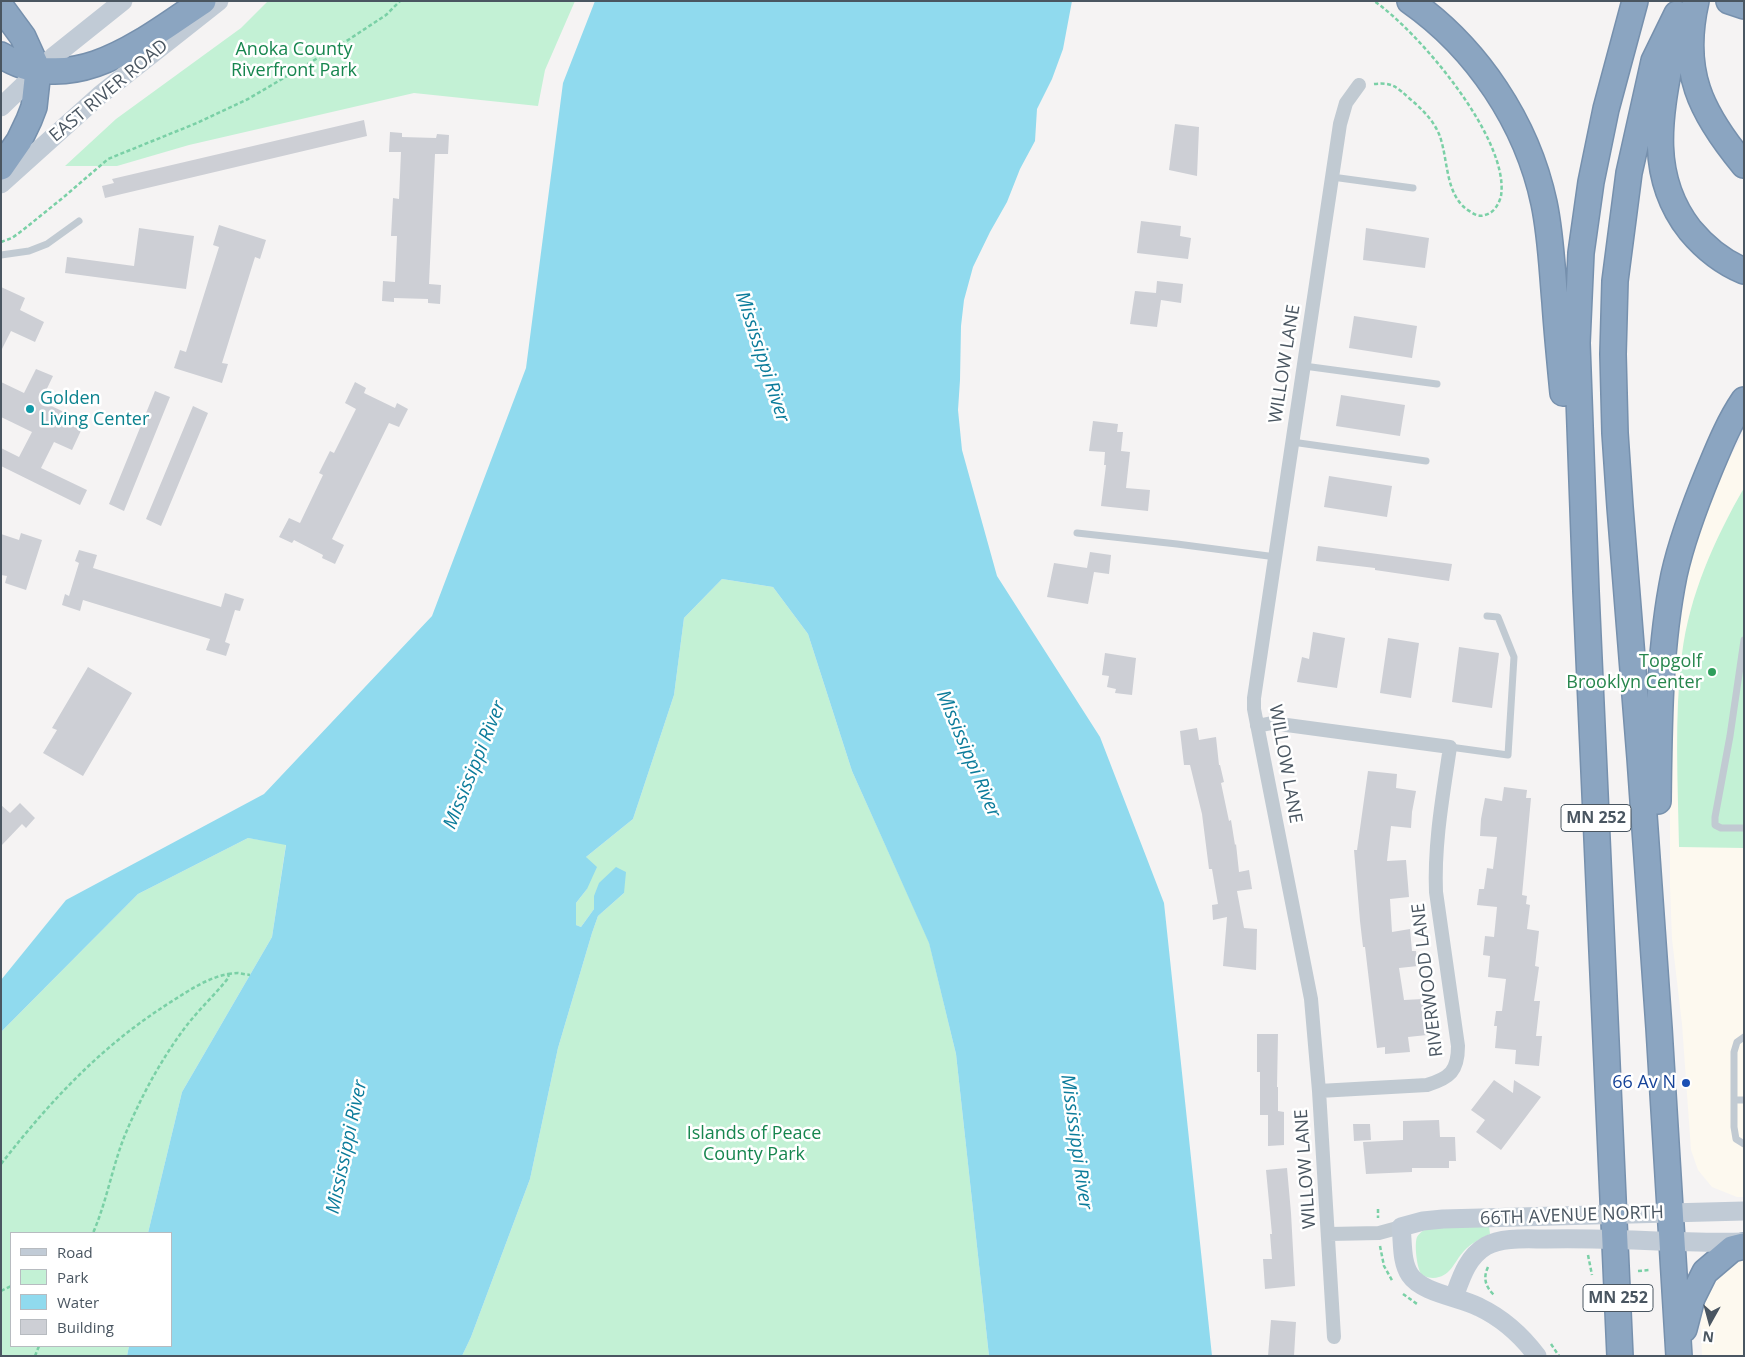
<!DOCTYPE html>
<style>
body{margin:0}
#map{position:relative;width:1745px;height:1357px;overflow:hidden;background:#f5f3f3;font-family:"Open Sans",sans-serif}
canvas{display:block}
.frame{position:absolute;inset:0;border:2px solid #4a5661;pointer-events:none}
.legend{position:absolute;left:10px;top:1232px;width:162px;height:115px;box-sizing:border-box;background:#fff;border:1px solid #b7bbc0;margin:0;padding:6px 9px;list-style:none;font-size:15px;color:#4a5661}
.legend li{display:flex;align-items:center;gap:10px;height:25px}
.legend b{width:25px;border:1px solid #b7bbc0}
.north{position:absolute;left:1685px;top:1297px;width:50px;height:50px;-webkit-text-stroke:4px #fff;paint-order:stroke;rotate:187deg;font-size:14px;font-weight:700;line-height:20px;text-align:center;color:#4a5661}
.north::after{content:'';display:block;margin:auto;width:18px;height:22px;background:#4a5661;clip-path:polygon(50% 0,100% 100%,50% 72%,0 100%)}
</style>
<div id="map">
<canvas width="1745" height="1357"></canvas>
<div class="frame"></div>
<ul class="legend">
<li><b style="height:6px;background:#c1cbd6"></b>Road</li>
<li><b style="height:14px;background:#c3f1d5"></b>Park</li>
<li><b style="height:14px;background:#90daee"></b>Water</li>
<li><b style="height:14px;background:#cdcfd5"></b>Building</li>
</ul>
<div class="north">N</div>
</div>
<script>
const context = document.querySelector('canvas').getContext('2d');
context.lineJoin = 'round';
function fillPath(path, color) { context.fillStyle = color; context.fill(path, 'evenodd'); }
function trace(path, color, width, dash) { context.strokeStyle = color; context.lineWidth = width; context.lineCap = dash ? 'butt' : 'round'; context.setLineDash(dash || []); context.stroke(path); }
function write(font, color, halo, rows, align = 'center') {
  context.font = font + ' "Open Sans",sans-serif'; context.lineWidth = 5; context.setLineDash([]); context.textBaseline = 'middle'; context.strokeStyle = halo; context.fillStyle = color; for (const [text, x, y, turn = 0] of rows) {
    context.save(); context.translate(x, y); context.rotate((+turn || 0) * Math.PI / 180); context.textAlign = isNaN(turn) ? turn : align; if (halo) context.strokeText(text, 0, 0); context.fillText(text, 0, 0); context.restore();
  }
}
fillPath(new Path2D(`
 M1744 434V1197H1737L1712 1187 1698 1170 1691 1150 1682 1024 1672 939 1670 886V697L1681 585 1713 485Z
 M1744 1252V1356H1702L1700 1304 1705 1279Z`), '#fdf9ef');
fillPath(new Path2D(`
 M268 1H575L545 70 538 106 414 93 189 145 117 166H65L116 119 241 28Z
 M1744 488V848L1679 847C1678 783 1674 717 1682 654 1689 596 1715 538 1744 488Z
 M722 579 773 587 808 634 852 771 929 942 956 1054 989 1356H462L471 1337 530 1179 558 1048 592 933 598 916 624 893 594 896V909L581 927 576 925V903L587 889 586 857 633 819 674 695 684 618Z
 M248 838 286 844 272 937 182 1092 148 1233H11V1346H129L127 1356H1V1032L138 894Z
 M1489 1226 1490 1234C1480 1239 1471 1243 1464 1251 1453 1263 1451 1277 1433 1278 1429 1278 1426 1277 1422 1275 1417 1270 1414 1244 1417 1237 1420 1232 1425 1229 1430 1228Z`), '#c3f1d5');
fillPath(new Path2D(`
 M595 1H1072L1063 49 1052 79 1037 109 1035 141 1020 169 1007 202 990 232 973 267 964 300 961 326 960 380 958 410 962 450 997 576 1100 737 1164 903 1212 1356H989L956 1054 929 943 852 771 808 634 773 587 722 579 684 618 674 695 633 819 586 857 597 867 587 889 576 903V925L581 927 594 909V896L599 883 616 867 626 872 624 893 598 916 592 933 558 1048 530 1179 471 1337 462 1356H127L129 1346H171V1233H148L182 1092 272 937 286 845 248 838 138 894 1 1032V980L66 900 264 794 432 616 526 368 563 83Z`), '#90daee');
fillPath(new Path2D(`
 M364 120 367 136 105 198 102 186 114 183 112 179Z
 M1175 124 1199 127 1197 176 1169 170Z
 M390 132 402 133V137L436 138 437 134 449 135 448 154H435L429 284 441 285 440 304 428 303V299L394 298V302L382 301 383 281 395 282 397 236H391L393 198 399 199 401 152H389Z
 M1141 221 1181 226 1180 236 1191 238 1188 259 1137 253Z
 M219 225 266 240 260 259 255 257 222 363 228 364 222 383 174 368 180 350 186 352 219 247 213 245Z
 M139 228 194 236 186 289 65 273 67 257 134 266Z
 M1366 228 1429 238 1425 268 1363 260Z
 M1157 281 1183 284 1181 303 1161 300 1157 327 1130 324 1135 291 1156 293Z
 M1 287 25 298 20 310 44 322 35 342 11 331 1 351Z
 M1354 316 1417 326 1412 358 1349 348Z
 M36 369 53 376 41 401 85 422 72 450 54 442 41 468 87 490 80 505 1 466V448L19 457 32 432 1 417V382L24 393Z
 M355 382 366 388 364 393 395 408 397 403 408 409 399 427 389 423 332 539 344 545 335 564 322 558 323 555 294 540 292 543 279 537 289 518 300 523 323 475 319 473 330 451 334 453 356 409 345 403Z
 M155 391 170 397 124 511 109 504Z
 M1341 395 1405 405 1400 436 1336 426Z
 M193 406 208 413 161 526 146 519Z
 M1093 421 1118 424 1117 432H1123L1121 451 1130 452 1126 488 1150 490 1148 511 1101 506 1106 465H1104L1105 452 1089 451Z
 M1329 476 1392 486 1387 517 1324 507Z
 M21 533 42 540 26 590 5 583 7 576 1 575V534L19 540Z
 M1318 546 1452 564 1449 581 1375 570V568L1316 561Z
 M79 550 97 555 93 568 221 607 225 593 244 599 240 611 235 610 225 642 230 644 226 656 206 650 210 639 83 600 80 611 62 605 65 594 69 596 79 563 75 561Z
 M1090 552 1111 555 1109 574 1094 572 1088 604 1047 597 1054 563 1087 568Z
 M1313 632 1345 638 1337 688 1297 682 1302 657 1309 659Z
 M1388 638 1419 643 1411 698 1380 693Z
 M1459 647 1499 653 1492 708 1452 702Z
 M1105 653 1136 658 1132 695 1115 693 1116 689 1107 687 1109 676 1102 675Z
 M88 667 132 693 83 776 43 753 57 730 52 728Z
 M1197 728 1199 740 1216 737 1219 765H1220L1224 782 1221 783 1229 821 1231 820 1235 845 1236 844 1239 872 1249 870 1252 889 1237 891 1244 928 1257 929 1256 970 1223 966 1227 917 1213 920 1212 905 1218 904 1212 869H1209L1202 814 1190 765H1184L1180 731Z
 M1368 771 1397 774 1396 788 1416 791 1412 812 1411 828 1391 826 1387 861 1406 860 1409 897 1390 899 1392 932 1410 929 1412 951H1416L1418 966 1399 968 1404 1000 1423 999 1424 1021 1426 1020 1427 1035 1408 1037 1410 1052 1385 1054V1047L1377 1048 1365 947H1363L1360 921 1354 850H1357Z
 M1504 787 1527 790 1526 798H1531L1522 895 1527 896 1526 904 1530 905 1527 929 1539 931 1535 966 1539 967 1534 1001H1540L1536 1036H1542L1539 1066 1515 1064 1516 1050 1495 1048 1497 1026H1494L1496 1011H1502L1506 979 1488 977 1490 956 1483 955 1485 936 1494 937 1497 907 1477 905 1479 889H1484L1487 868 1493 869 1497 837 1480 836 1481 819 1485 798 1502 801Z
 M20 803 35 818 26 828 22 824 1 846V805L10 813Z
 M1257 1034H1278L1277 1087H1278V1111L1284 1112V1145L1268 1146V1115H1260V1072H1257Z
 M1494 1080 1513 1093 1514 1080 1541 1097 1501 1150 1476 1132 1485 1120 1471 1110Z
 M1439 1120 1440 1137H1455L1456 1161H1449V1168H1412V1172L1366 1174 1363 1142 1403 1140V1121Z
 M1353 1124H1370L1371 1140 1354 1141Z
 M1287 1168 1291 1213 1295 1286 1265 1289 1263 1259H1272L1270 1234H1272L1266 1170Z
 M1271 1320 1296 1322 1294 1356H1268Z`), '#cdcfd5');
const highway = new Path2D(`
 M1410 1C1477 48 1527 123 1544 203 1551 236 1552 269 1555 302 1557 332 1560 362 1563 393
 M1696 1C1680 71 1700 112 1744 165
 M1729 1 1744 6
 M1 7 23 37 38 70 34 107 29 120 19 141 1 167
 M1677 14 1654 61 1629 173 1615 281 1613 354 1615 433 1620 507 1640 758 1659 1028 1679 1356
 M1672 51C1660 115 1647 175 1690 230 1705 248 1722 262 1744 271
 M1 55C73 100 144 40 203 1
 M1658 801C1659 726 1659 649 1674 575 1682 539 1695 505 1709 471 1719 447 1729 422 1744 400
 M1684 1329 1692 1298 1705 1272 1732 1249 1744 1246
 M1620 1356 1586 591 1577 343 1581 253 1591 182 1606 109 1635 1`);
trace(highway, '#7690ad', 28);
trace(new Path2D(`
 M1374 84C1392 82 1397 87 1410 99 1422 109 1433 120 1439 134 1449 159 1444 197 1471 212 1475 215 1480 217 1485 215 1494 213 1499 204 1501 196 1510 139 1418 31 1374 1
 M1 242 12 238 23 230 65 196 108 159 197 123 248 99 345 42 386 15 400 1
 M228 974 238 973 250 975
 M1 1164C52 1099 103 1044 174 1000 191 989 208 978 228 974L229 977C215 995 198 1010 184 1029 160 1061 140 1099 125 1135 112 1167 107 1201 93 1233
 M1378 1209V1218
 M1380 1246 1384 1266 1393 1282
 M1588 1255 1592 1275
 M1488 1267C1483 1278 1485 1286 1494 1295
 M1638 1271 1649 1270
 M1 1291 11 1286
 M1403 1294 1417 1304
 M1551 1344 1559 1356
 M35 1356 39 1346`), '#7ad0a6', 2.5, [4, 2.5]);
trace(new Path2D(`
 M1332 177 1413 188
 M1 255 29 251 47 244 79 221
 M1304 366 1437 384
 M1292 442 1426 461
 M1077 533 1177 544 1276 557
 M1744 640 1730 736 1715 817V825L1721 828H1744
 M1450 747 1508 755 1514 657 1498 617 1487 616
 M1744 1037 1737 1042 1734 1052V1127L1736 1139 1744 1144
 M1734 1100H1744`), '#c1cad2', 7);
trace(new Path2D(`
 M1257 726 1272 723 1450 747C1443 795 1434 843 1436 892L1458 1046C1458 1071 1450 1078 1427 1085L1319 1091
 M1329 1234 1379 1233 1401 1227
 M1334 1337 1319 1091 1311 999 1254 709V698L1340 124 1346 103 1359 85`), '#c1cad2', 14);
trace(new Path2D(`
 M1 107 53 57 123 1
 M1 184 100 95 219 1
 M1454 1297C1461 1278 1467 1257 1486 1246 1502 1237 1527 1239 1546 1239 1612 1237 1678 1244 1744 1242
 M1537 1356C1522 1336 1502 1318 1479 1307 1460 1297 1422 1293 1410 1275 1401 1262 1403 1242 1401 1227L1423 1221 1443 1219 1744 1211`), '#c1cbd6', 19);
trace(highway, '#8ba5c1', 25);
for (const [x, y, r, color] of [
 [30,409,5,"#0f9aa8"],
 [1712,672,5,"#2e9e5b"],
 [1686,1083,5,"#1a4fb4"]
]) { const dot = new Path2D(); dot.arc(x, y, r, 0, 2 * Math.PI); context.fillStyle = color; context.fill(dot); trace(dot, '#fff', 2); }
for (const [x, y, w] of [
 [1596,818,70],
 [1618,1298,70]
]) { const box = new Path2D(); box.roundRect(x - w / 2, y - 13.5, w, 27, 4); context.fillStyle = '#fff'; context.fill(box); trace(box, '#4a5661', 1); }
write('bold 16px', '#4a5661', null, [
 ["MN 252",1596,818],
 ["MN 252",1618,1298]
]);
write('18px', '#17864f', '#fff', [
 ["Anoka County",294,50],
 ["Riverfront Park",294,71],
 ["Islands of Peace",754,1134],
 ["County Park",754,1155]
]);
write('18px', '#4a5661', '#fff', [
 ["EAST RIVER ROAD",109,91,-40],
 ["WILLOW LANE",1285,364,-81],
 ["WILLOW LANE",1285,764,80],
 ["RIVERWOOD LANE",1428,980,-97],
 ["WILLOW LANE",1306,1169,-94],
 ["66TH AVENUE NORTH",1572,1216,-2]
]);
write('18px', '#0d838f', '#fff', [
 ["Golden",40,399],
 ["Living Center",40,420]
], 'left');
write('18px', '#27864d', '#fff', [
 ["Topgolf",1702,662],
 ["Brooklyn Center",1702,683]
], 'right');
write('18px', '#164399', '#fff', [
 ["66 Av N",1676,1083]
], 'right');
write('italic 19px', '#0c7c9b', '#fff', [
 ["Mississippi River",762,357,72],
 ["Mississippi River",968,754,67],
 ["Mississippi River",475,765,-68],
 ["Mississippi River",1076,1142,82],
 ["Mississippi River",347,1147,-78]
]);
</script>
